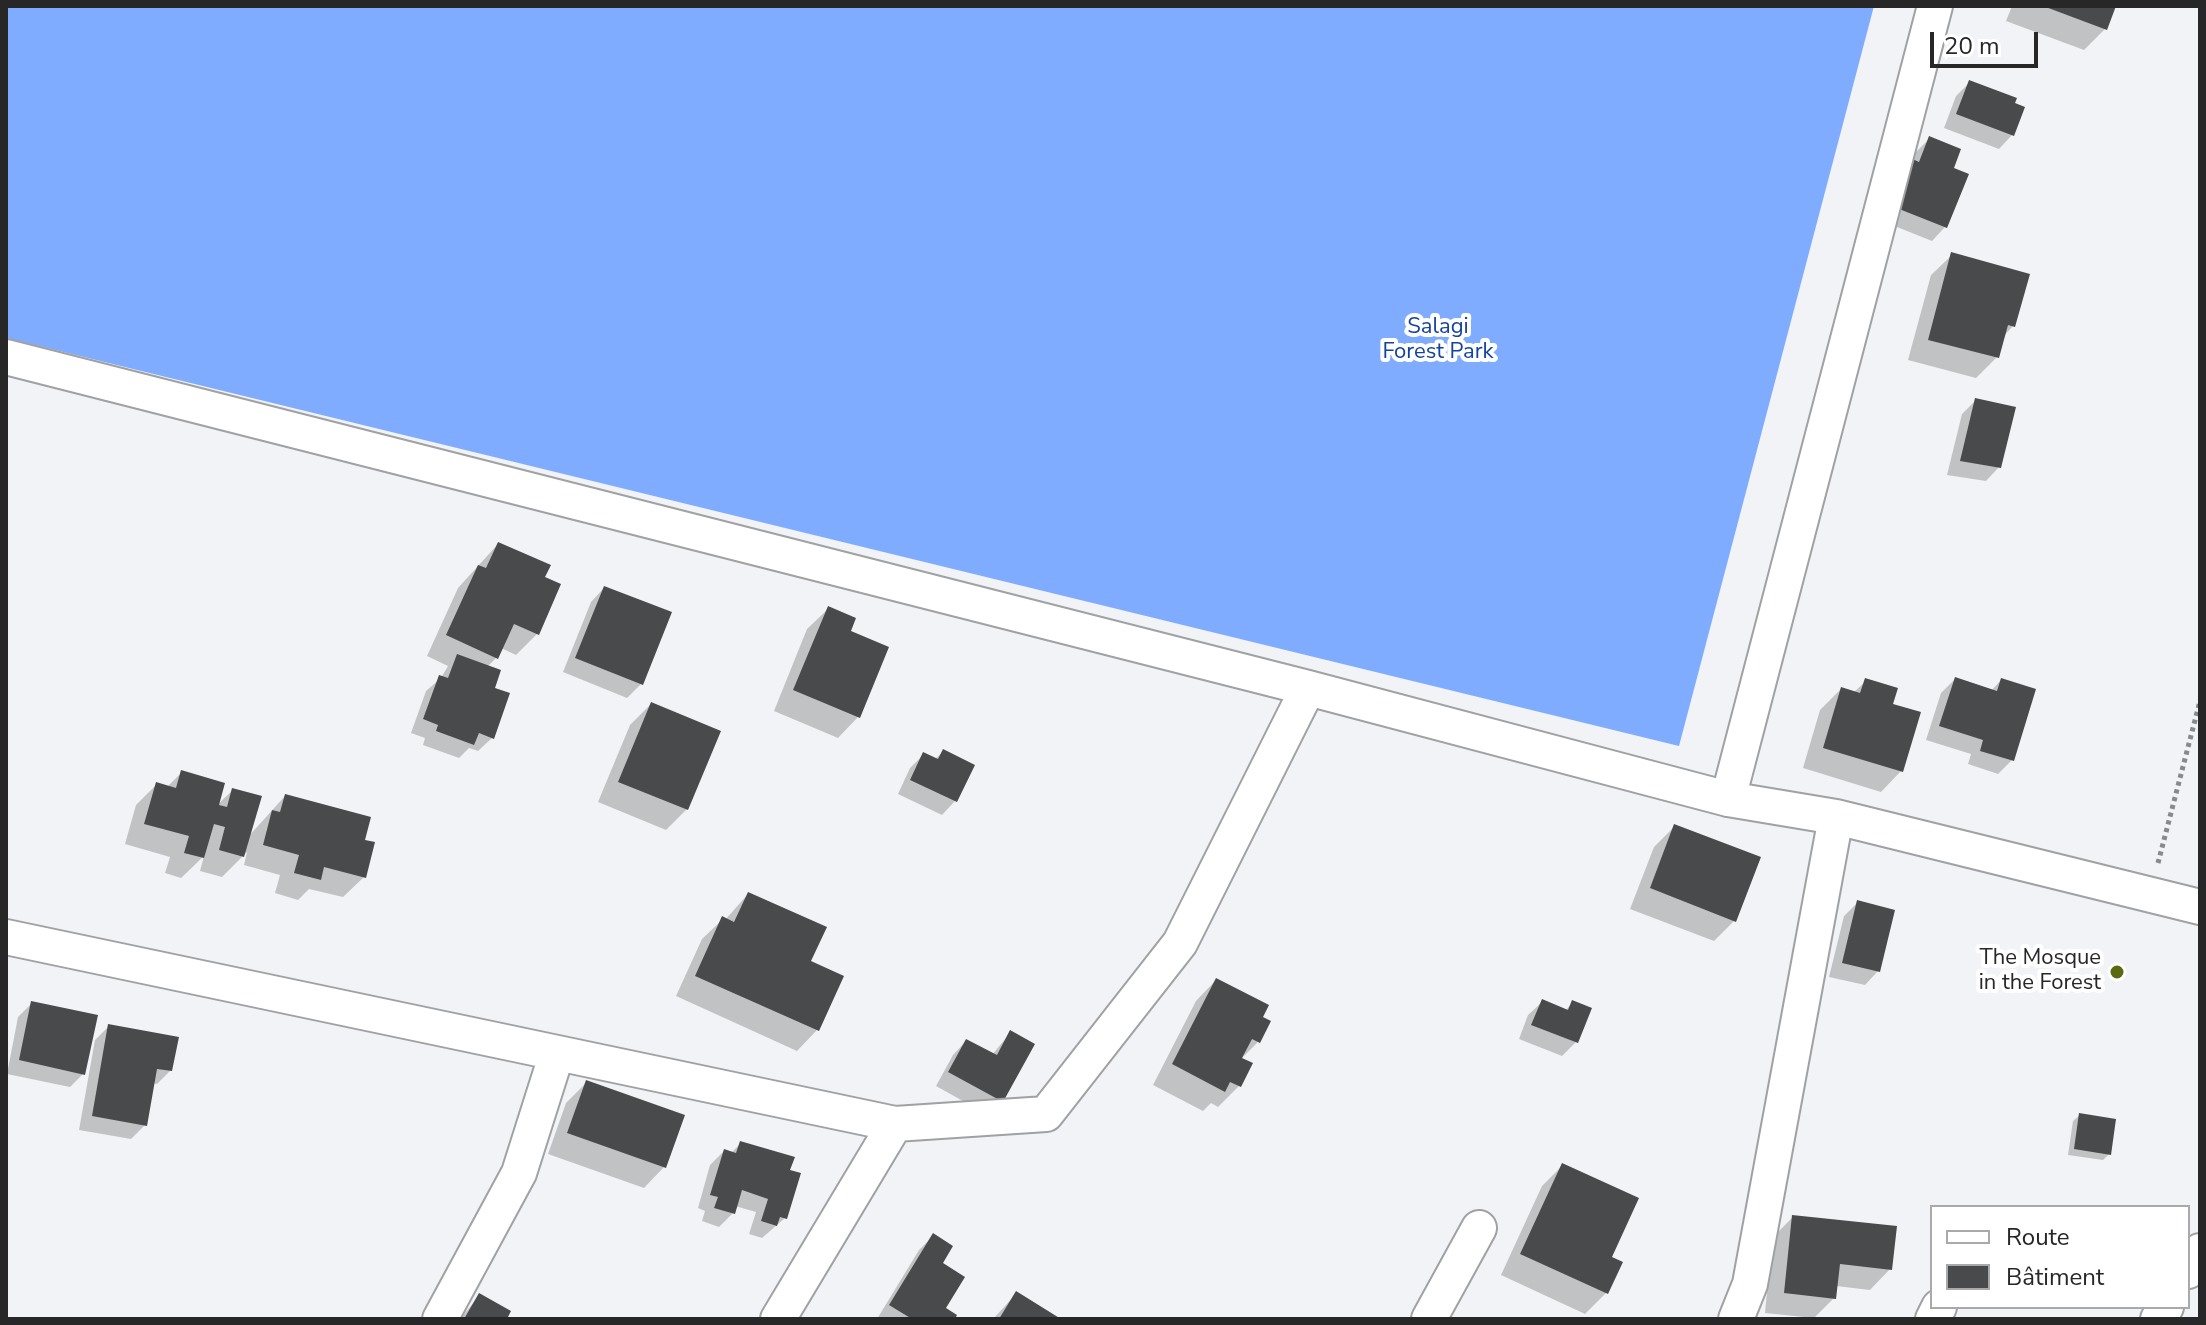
<!DOCTYPE html>
<meta charset="utf-8">
<style>
body{margin:0}
#map{position:relative;width:2206px;height:1325px;overflow:hidden;background:#f1f3f6;font-family:"Nunito Sans",sans-serif}
canvas{display:block}
.frame{position:absolute;inset:0;border:8px solid #272728;pointer-events:none}
.legend{position:absolute;left:1930px;top:1205px;width:260px;height:104px;box-sizing:border-box;background:#fff;border:2px solid #a9a9a9;margin:0;padding:10px 14px;list-style:none;font-size:24px;color:#272728}
.legend li{display:flex;align-items:center;gap:16px;height:40px}
.legend b{width:40px;border:2px solid #a9a9a9}
.scale{position:absolute;left:1930px;top:32px;width:108px;height:36px;box-sizing:border-box;border:4px solid #272728;border-top:0;padding-left:10px;font-size:24px;line-height:28px;white-space:nowrap;color:#272728;-webkit-text-stroke:6px #fff;paint-order:stroke}
</style>
<div id="map">
<canvas width="2206" height="1325"></canvas>
<div class="frame"></div>
<ul class="legend">
<li><b style="height:10px;background:#fff"></b>Route</li>
<li><b style="height:22px;background:#484a4c"></b>Bâtiment</li>
</ul>
<div class="scale">20 m</div>
</div>
<script>
const context = document.querySelector('canvas').getContext('2d');
context.lineJoin = 'round';
function fillPath(path, color) { context.fillStyle = color; context.fill(path, 'evenodd'); }
function trace(path, color, width, dash) { context.strokeStyle = color; context.lineWidth = width; context.lineCap = dash ? 'butt' : 'round'; context.setLineDash(dash || []); context.stroke(path); }
function write(font, color, halo, rows, align = 'center') {
  context.font = font + ' "Nunito Sans",sans-serif'; context.lineWidth = 8; context.setLineDash([]); context.textBaseline = 'middle'; context.strokeStyle = halo; context.fillStyle = color; for (const [text, x, y, turn = 0] of rows) {
    context.save(); context.translate(x, y); context.rotate((+turn || 0) * Math.PI / 180); context.textAlign = isNaN(turn) ? turn : align; if (halo) context.strokeText(text, 0, 0); context.fillText(text, 0, 0); context.restore();
  }
}
fillPath(new Path2D(`
 M6 6H1874L1679 746 6 338Z`), '#80acff');
fillPath(new Path2D(`
 M2012 6H2113L2105 29 2084 50 2006 21Z
 M1970 82 2012 135 1999 149 1944 128 1956 96Z
 M1930 138 1951 169 1945 227 1932 241 1872 217 1912 161 1916 152Z
 M1952 255 2013 326 2002 338 1997 357 1976 378 1908 360 1931 275Z
 M1976 400 1999 467 1986 481 1947 475 1962 414Z
 M498 544 543 579 537 634 516 655 501 648 496 658 487 667 492 738 478 751 469 748 459 758 423 745 425 738 411 733 426 691 441 678 448 666 427 656 458 588Z
 M604 588 641 684 627 698 563 672 591 602Z
 M828 609 848 632 858 717 838 738 774 711 807 629Z
 M1955 679 1991 691 2001 680 2012 760 1998 774 1968 764 1971 754 1926 740 1941 693Z
 M1866 681 1890 706 1901 771 1881 792 1803 768 1820 710 1841 689 1853 693Z
 M651 704 687 809 666 830 598 802 630 725Z
 M943 752 955 801 942 815 898 794 910 768 924 754 935 759Z
 M181 773 216 806 233 790 248 837 285 796 363 841 364 877 343 897 309 889 298 900 275 893 280 875 244 865 247 852 222 877 200 871 204 856 181 878 165 873 170 857 125 844 136 805 157 784 167 787Z
 M1674 827 1735 920 1714 941 1630 909 1654 847Z
 M748 894 808 962 817 1030 797 1051 676 996 702 939 723 919 725 920Z
 M1858 902 1878 971 1865 985 1829 977 1844 916Z
 M1216 980 1261 1018 1258 1042 1241 1059 1251 1064 1239 1086 1218 1107 1211 1103 1203 1111 1153 1085 1196 1001Z
 M1542 1002 1565 1011 1573 1002 1576 1042 1562 1056 1519 1039 1528 1015Z
 M32 1003 83 1074 70 1087 7 1074 18 1017Z
 M108 1027 171 1070 157 1084 152 1083 145 1125 131 1139 79 1130 95 1040Z
 M1010 1033 1002 1101 988 1115 936 1086 953 1055 966 1041 992 1055Z
 M587 1082 664 1167 644 1188 548 1154 566 1103Z
 M2080 1115 2109 1154 2103 1160 2068 1155 2073 1121Z
 M741 1143 788 1171 785 1218 762 1238 749 1234 756 1212 735 1206 733 1213 719 1227 702 1221 705 1211 698 1208 710 1165 724 1151 731 1153Z
 M1563 1165 1609 1258 1620 1263 1606 1293 1585 1314 1501 1275 1542 1186Z
 M1793 1217 1890 1269 1870 1290 1836 1286 1834 1298 1814 1318 1765 1313 1772 1238Z
 M933 1236 940 1264 943 1308 952 1319H877L919 1250Z
 M1016 1294 1057 1319H993Z
 M479 1296 505 1319H460Z`), '#0003');
fillPath(new Path2D(`
 M2043 6H2116L2107 30Z
 M1969 80 2017 98 2015 103 2025 107 2014 136 1956 114Z
 M1929 136 1961 149 1954 168 1969 174 1947 228 1884 203 1904 155 1919 162Z
 M1951 252 2030 274 2015 327 2008 325 1999 358 1928 340Z
 M1975 398 2016 407 2001 468 1960 461Z
 M498 542 551 565 545 577 561 584 539 635 514 624 498 659 446 635 478 565 486 568Z
 M604 586 672 612 643 685 575 658Z
 M828 606 856 618 851 631 889 647 860 718 793 690Z
 M457 654 501 670 495 688 510 693 494 739 479 733 474 745 436 731 438 725 423 719 439 675 448 678Z
 M1955 677 1997 691 2001 678 2036 689 2014 761 1980 751 1983 740 1939 726Z
 M1865 678 1898 688 1893 704 1921 712 1903 772 1823 748 1841 687 1860 693Z
 M651 702 721 731 688 810 618 782Z
 M943 749 975 765 957 802 910 780 923 752 938 759Z
 M181 770 225 783 219 805 227 807 232 788 262 796 244 857 219 850 225 827 214 824 204 858 184 853 189 836 144 824 156 782 176 788Z
 M285 794 371 817 365 840 375 842 366 878 324 867 321 880 294 873 299 855 263 845 272 810 280 812Z
 M1674 824 1761 857 1736 922 1650 888Z
 M748 892 827 927 811 961 844 976 819 1031 695 976 722 916 734 922Z
 M1857 900 1895 910 1880 972 1842 963Z
 M1216 978 1269 1005 1263 1017 1271 1021 1260 1043 1252 1039 1242 1058 1253 1063 1241 1087 1230 1082 1225 1092 1172 1064Z
 M1542 999 1568 1010 1572 1000 1592 1008 1578 1043 1531 1025Z
 M31 1001 98 1015 85 1075 19 1060Z
 M108 1024 179 1037 172 1071 157 1069 147 1126 92 1116Z
 M1010 1030 1035 1044 1003 1102 948 1072 966 1039 997 1055Z
 M586 1080 685 1115 666 1168 567 1133Z
 M2079 1113 2116 1119 2111 1155 2074 1149Z
 M740 1141 795 1157 790 1170 801 1173 787 1219 780 1217 777 1226 761 1221 768 1199 742 1190 735 1214 714 1208 718 1197 710 1195 724 1149 736 1153Z
 M1562 1163 1639 1198 1612 1257 1623 1262 1608 1294 1520 1254Z
 M1792 1215 1897 1226 1892 1270 1840 1264 1836 1299 1784 1293Z
 M933 1233 953 1246 943 1263 965 1277 946 1308 957 1315 955 1319H912L889 1305Z
 M1016 1291 1061 1319H999Z
 M479 1293 511 1311 507 1319H464Z`), '#484a4c');
const street = new Path2D(`
 M6 357 1308 688 1728 799 1836 817 2200 907
 M1728 799 1935 6
 M6 937 895 1124 1046 1114 1180 943 1308 688
 M2188 1271 2200 1251
 M440 1319 519 1173 557 1053
 M778 1319 895 1124
 M1429 1319 1479 1228
 M1736 1319 1750 1284 1836 817
 M1933 1319 1939 1307
 M2158 1319 2166 1307`);
trace(street, '#9fa1a3', 38);
trace(new Path2D(`
 M2158 863 2200 701`), '#88898b', 5, [4, 4]);
trace(street, '#fff', 34);
for (const [x, y, r, color] of [
 [2117,972,8,"#5b6911"]
]) { const dot = new Path2D(); dot.arc(x, y, r, 0, 2 * Math.PI); context.fillStyle = color; context.fill(dot); trace(dot, '#fff', 3); }
write('22px', '#14429f', '#fff', [
 ["Salagi",1438,328],
 ["Forest Park",1438,353]
]);
write('22px', '#272728', '#fff', [
 ["The Mosque",2101,959],
 ["in the Forest",2101,984]
], 'right');
</script>
